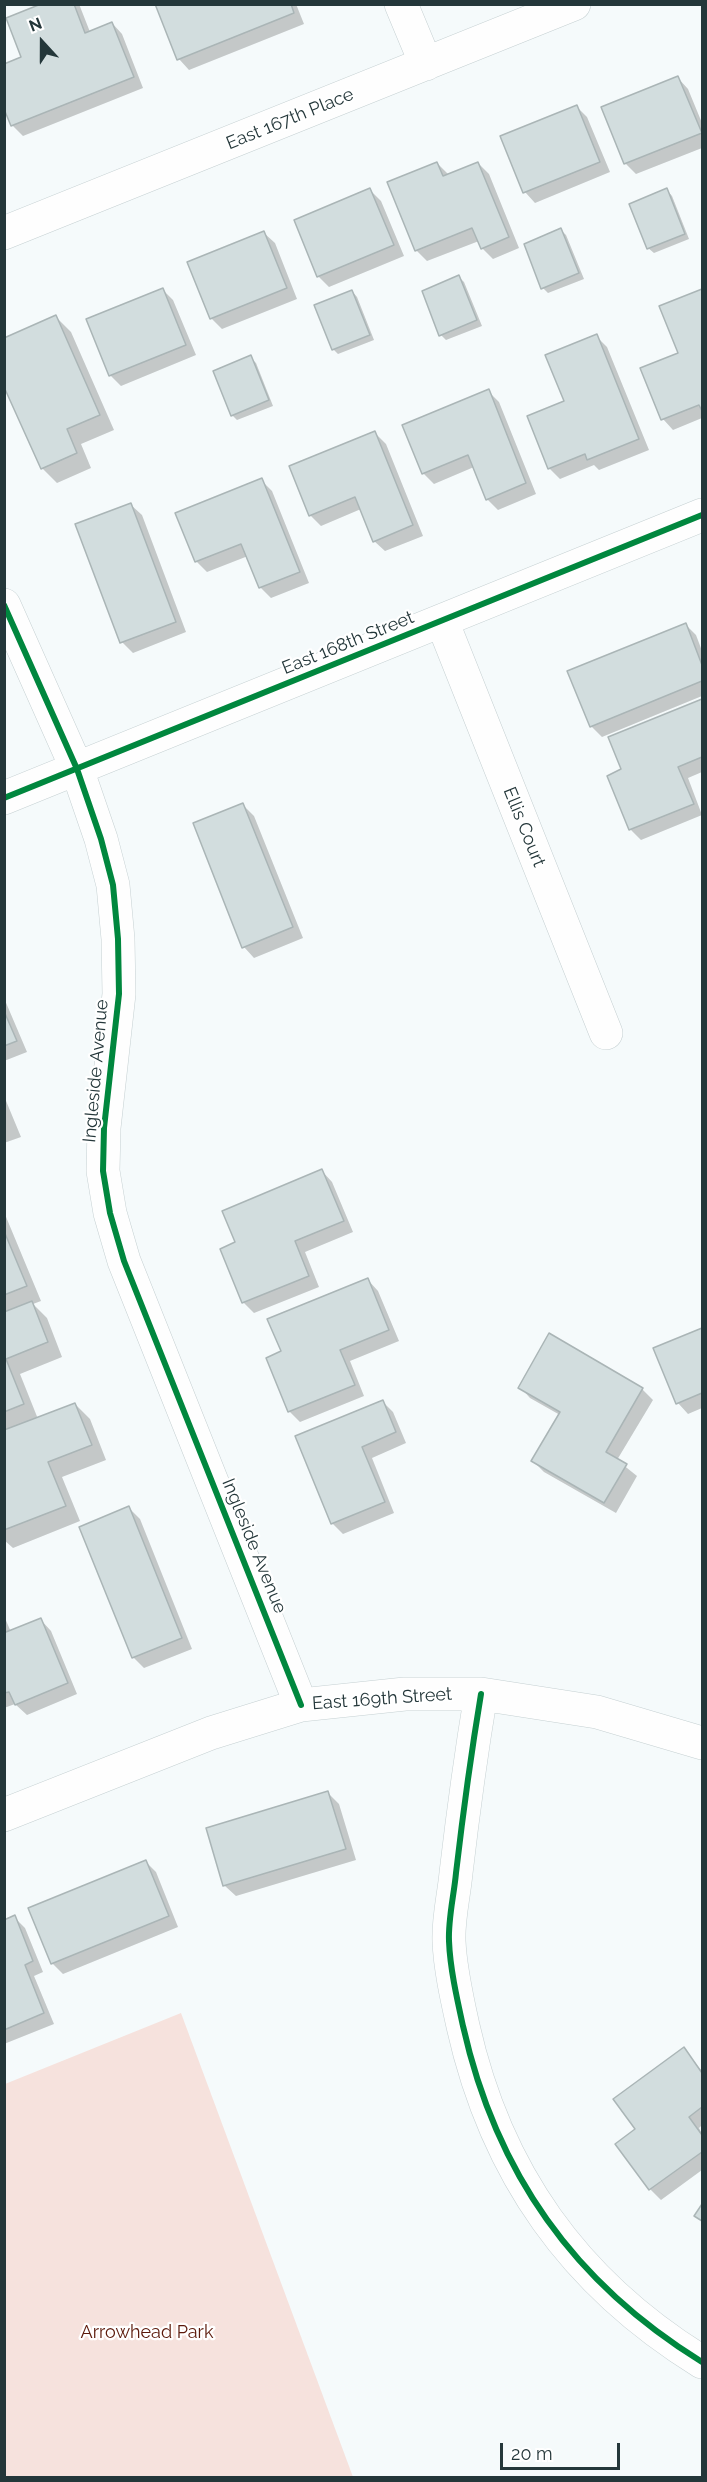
<!DOCTYPE html>
<style>
body{margin:0}
#map{position:relative;width:707px;height:2482px;overflow:hidden;background:#f5fafb;font-family:Raleway,sans-serif}
canvas{display:block}
.frame{position:absolute;inset:0;border:6px solid #24373a;pointer-events:none}
.north{position:absolute;left:12px;top:12px;width:60px;height:60px;-webkit-text-stroke:4px #fff;paint-order:stroke;rotate:339deg;font-size:16px;font-weight:700;line-height:24px;text-align:center;color:#24373a}
.north::after{content:'';display:block;margin:auto;width:21px;height:27px;background:#24373a;clip-path:polygon(50% 0,100% 100%,50% 72%,0 100%)}
.scale{position:absolute;left:500px;top:2443px;width:120px;height:27px;box-sizing:border-box;border:3px solid #24373a;border-top:0;padding-left:8px;font-size:18px;line-height:21px;white-space:nowrap;color:#24373a;-webkit-text-stroke:4px #fff;paint-order:stroke}
</style>
<div id="map">
<canvas width="707" height="2482"></canvas>
<div class="frame"></div>
<div class="north">N</div>
<div class="scale">20 m</div>
</div>
<script>
const context = document.querySelector('canvas').getContext('2d');
context.lineJoin = 'round';
function fillPath(path, color) { context.fillStyle = color; context.fill(path, 'evenodd'); }
function trace(path, color, width, dash) { context.strokeStyle = color; context.lineWidth = width; context.lineCap = dash ? 'butt' : 'round'; context.setLineDash(dash || []); context.stroke(path); }
function write(font, color, halo, rows, align = 'center') {
  context.font = font + ' Raleway,sans-serif'; context.lineWidth = 4.5; context.setLineDash([]); context.textBaseline = 'middle'; context.strokeStyle = halo; context.fillStyle = color; for (const [text, x, y, turn = 0] of rows) {
    context.save(); context.translate(x, y); context.rotate((+turn || 0) * Math.PI / 180); context.textAlign = isNaN(turn) ? turn : align; if (halo) context.strokeText(text, 0, 0); context.fillText(text, 0, 0); context.restore();
  }
}
fillPath(new Path2D(`
 M181 2013 353 2477H5V2084Z`), '#f6e2dd');
fillPath(new Path2D(`
 M45 4H79L90 32 112 23 122 34 143 88 23 136 12 125 23 58Z
 M157 4H296L304 24 189 70 179 59Z
 M678 78 688 89 702 123V148L636 174 626 164 603 108Z
 M576 106 587 117 610 172 535 203 525 192 502 137Z
 M437 163 448 174 478 163 489 174 519 248 493 259 482 248 479 241 427 261 416 250Z
 M370 190 381 201 404 256 329 287 318 276Z
 M667 190 672 196 689 239 654 253 648 248Z
 M561 230 566 235 584 279 548 293 543 288Z
 M264 233 275 243 297 299 222 329 211 318Z
 M459 277 464 282 482 326 446 340 441 335Z
 M162 289 173 300 196 355 121 386 110 375Z
 M702 290V418L673 430 663 419 642 369 679 354 660 307Z
 M352 291 357 297 374 340 338 354 333 349Z
 M56 317 71 332 114 430 81 444 91 468 57 483 42 468Z
 M596 336 607 347 649 450 599 470 594 465 560 479 549 468 566 402Z
 M250 357 256 363 273 406 237 420 232 415Z
 M488 391 499 402 536 494 498 510 487 499 474 467 434 484 423 473Z
 M375 433 386 444 423 536 385 551 374 541 361 509 321 526 310 515Z
 M261 480 272 491 309 583 271 598 260 587 248 556 207 572 196 561Z
 M131 505 142 515 186 632 133 653 122 642Z
 M685 624 696 635 702 651V696L602 737 591 726Z
 M702 700V772L688 778 702 815 641 840 631 830 609 777 623 770 610 738Z
 M243 805 254 816 303 938 254 958 244 947Z
 M4 998 27 1052 4 1061Z
 M4 1096 21 1137 4 1143Z
 M322 1171 332 1182 353 1232 305 1252 319 1287 254 1313 243 1302 237 1243Z
 M4 1212 41 1301 33 1304 47 1318 62 1357 20 1374 38 1419 75 1404 90 1419 106 1460 62 1477 80 1521 13 1548 4 1540Z
 M368 1280 378 1291 399 1341 350 1361 364 1396 300 1422 289 1411 282 1352Z
 M702 1329V1408L688 1414 678 1403 655 1349Z
 M520 1387 642 1389 653 1400 617 1460 637 1476 616 1513 544 1472 533 1461 560 1415 530 1398Z
 M382 1401 393 1412 406 1443 372 1458 394 1513 343 1534 332 1523 297 1436Z
 M129 1508 140 1519 192 1649 144 1668 133 1657Z
 M4 1616 11 1632 41 1620 51 1631 77 1694 27 1715 15 1704 4 1708Z
 M328 1793 339 1804 356 1860 236 1896 225 1886 208 1829Z
 M146 1862 156 1872 178 1927 63 1974 52 1963Z
 M14 1917 25 1928 43 1972 34 1976 54 2024 4 2044V1921Z
 M683 2049 702 2071V2125L699 2128 702 2134V2170L661 2200 650 2189 617 2144 637 2129Z`), '#0003');
const building = new Path2D(`
 M41 4H74L85 33 112 22 134 77 11 126 4 109V64L21 57 6 18Z
 M155 4H291L294 13 177 60Z
 M678 76 702 133 624 164 601 107Z
 M577 105 600 162 523 193 500 136Z
 M437 162 443 176 478 162 509 237 481 249 472 228 415 251 387 182Z
 M370 188 394 245 317 277 294 220Z
 M667 188 685 234 647 249 629 204Z
 M561 228 579 273 541 289 524 244Z
 M264 231 287 288 210 319 187 262Z
 M459 275 477 320 439 336 422 291Z
 M163 288 186 345 109 376 86 319Z
 M702 289V411L699 405 661 420 640 368 678 353 659 306Z
 M352 290 370 335 332 350 314 305Z
 M56 315 100 415 67 429 77 453 41 469 4 387V338Z
 M597 334 639 439 587 460 585 454 548 469 527 416 564 401 545 355Z
 M251 355 269 400 231 416 213 371Z
 M489 389 526 483 486 500 468 455 422 474 402 425Z
 M375 431 413 525 373 542 355 497 309 516 289 466Z
 M262 478 300 572 259 588 241 544 195 562 175 513Z
 M131 503 176 622 120 643 75 524Z
 M686 623 702 665V681L590 727 567 671Z
 M702 699V757L678 767 694 804 629 830 607 776 621 769 608 737Z
 M243 803 293 927 242 948 193 823Z
 M4 1011 17 1041 4 1046Z
 M322 1169 344 1221 295 1241 309 1276 242 1303 220 1249 235 1242 222 1211Z
 M4 1231 27 1286 4 1295Z
 M368 1278 389 1330 340 1350 355 1385 288 1412 266 1358 281 1351 267 1319Z
 M32 1301 48 1342 6 1359 24 1404 4 1412V1312Z
 M702 1328V1393L676 1404 653 1348Z
 M549 1333 643 1388 606 1452 627 1464 604 1503 531 1461 560 1412 518 1388Z
 M383 1400 396 1432 362 1447 385 1502 331 1524 295 1436Z
 M75 1403 92 1445 48 1462 66 1506 4 1530V1430Z
 M129 1506 182 1638 132 1658 79 1527Z
 M41 1618 68 1683 15 1705 9 1692 4 1693V1629L6 1632Z
 M328 1791 346 1849 223 1886 206 1828Z
 M146 1860 169 1916 51 1964 28 1908Z
 M15 1915 33 1961 25 1965 44 2013 4 2030V1920Z
 M684 2047 702 2073V2107L689 2117 702 2135V2152L649 2190 615 2144 635 2129 613 2099Z
 M702 2204V2221L694 2216Z`);
fillPath(building, '#d2ddde');
trace(building, '#aab5b6', 1.5);
const minor = new Path2D(`
 M401 4 426 64
 M4 233 574 4
 M4 605 77 769 101 839 113 885 118 939 119 994 104 1128 103 1171 110 1213 124 1261 301 1705
 M442 621 606 1033
 M4 798 702 515
 M481 1694C471 1754 463 1813 456 1873 454 1895 448 1919 449 1941 450 1968 457 1999 463 2026 496 2173 574 2283 702 2362
 M4 1815 211 1733 301 1705 405 1694H481L597 1712 702 1743`);
trace(minor, '#c5d0d2', 34);
trace(minor, '#fefefe', 33);
trace(new Path2D(`
 M4 605 77 769 101 839 113 885 118 939 119 994 104 1128 103 1171 110 1213 124 1261 301 1705
 M4 798 702 515
 M481 1694C471 1754 463 1813 456 1873 454 1895 448 1919 449 1941 450 1968 457 1999 463 2026 496 2173 574 2283 702 2362`), '#00873e', 6);
write('18px', '#24373a', '#fff', [
 ["East 167th Place",290,119,-22],
 ["East 168th Street",348,643,-22],
 ["Ellis Court",524,827,68],
 ["Ingleside Avenue",96,1071,-85],
 ["Ingleside Avenue",254,1546,68],
 ["East 169th Street",382,1699,-4]
]);
write('18px', '#5c190a', '#fff', [
 ["Arrowhead Park",147,2333]
]);
</script>
